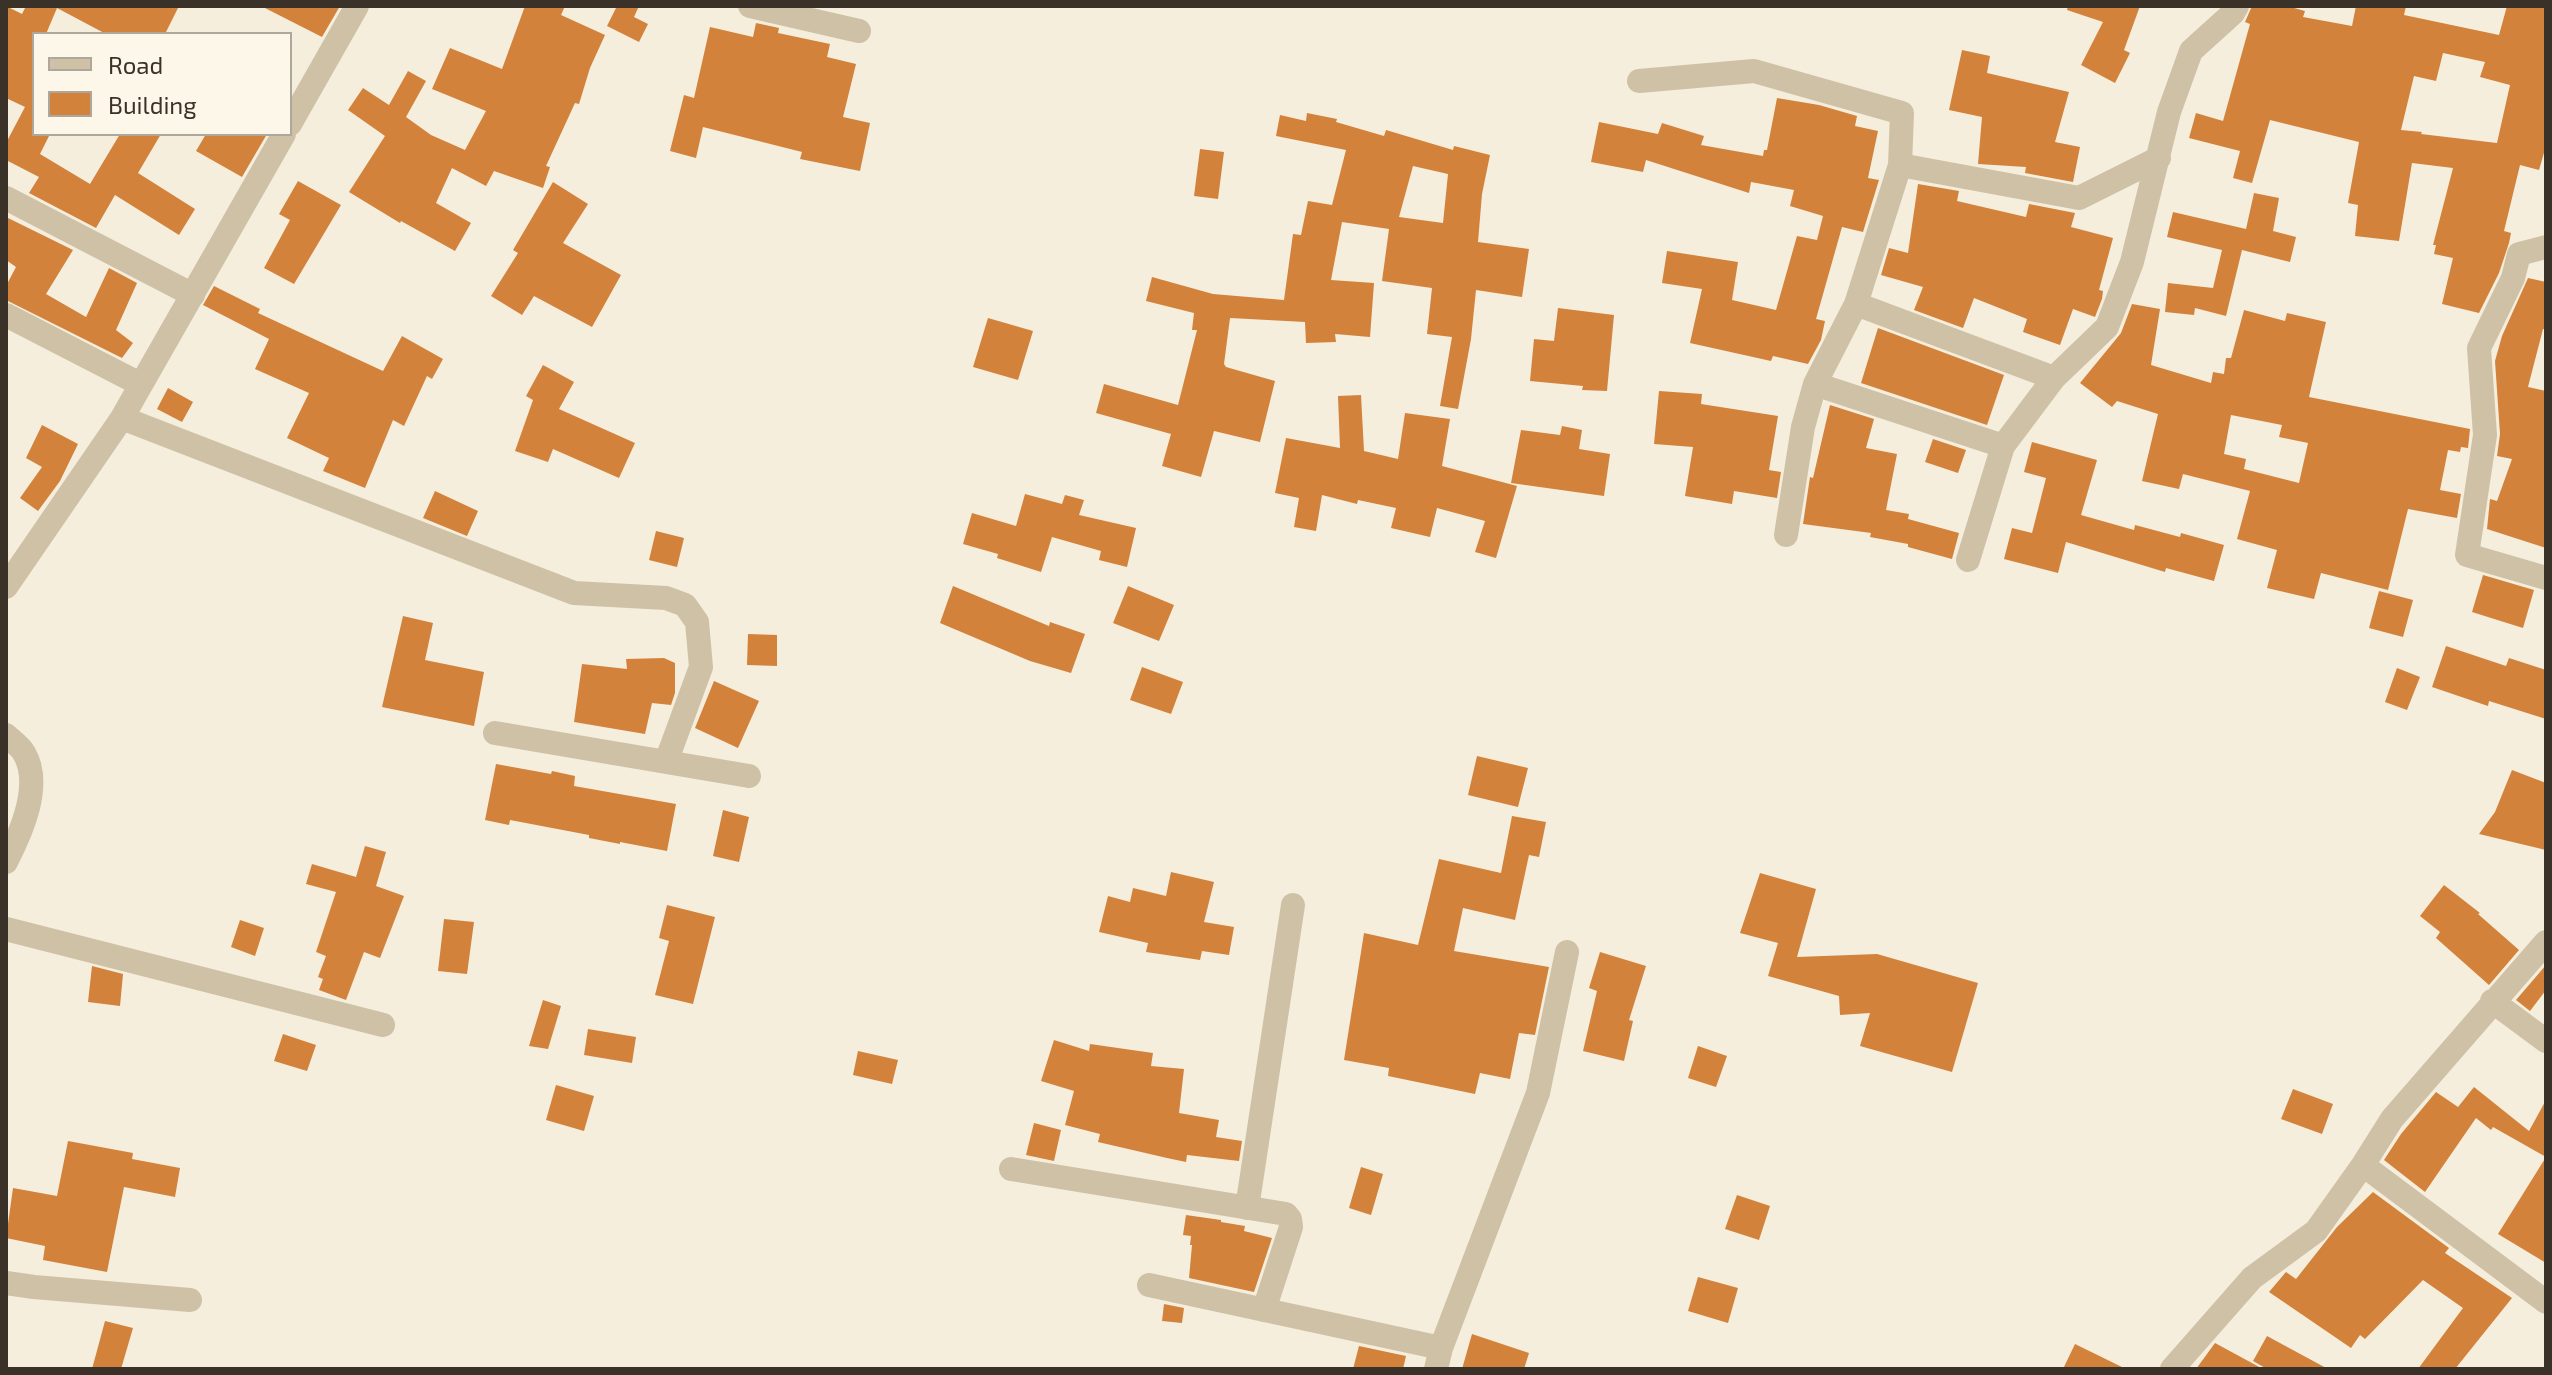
<!DOCTYPE html>
<style>
body{margin:0}
#map{position:relative;width:2552px;height:1375px;overflow:hidden;background:#f5eedc;font-family:"Exo 2",sans-serif}
canvas{display:block}
.frame{position:absolute;inset:0;border:8px solid #3a3128;pointer-events:none}
.legend{position:absolute;left:32px;top:32px;width:260px;height:104px;box-sizing:border-box;background:#fcf7e9;border:2px solid #aea89c;margin:0;padding:10px 14px;list-style:none;font-size:24px;color:#3a3128}
.legend li{display:flex;align-items:center;gap:16px;height:40px}
.legend b{width:40px;border:2px solid #aea89c}
</style>
<div id="map">
<canvas width="2552" height="1375"></canvas>
<div class="frame"></div>
<ul class="legend">
<li><b style="height:10px;background:#cec1a6"></b>Road</li>
<li><b style="height:22px;background:#d3823b"></b>Building</li>
</ul>
</div>
<script>
const context = document.querySelector('canvas').getContext('2d');
context.lineJoin = 'round';
function fillPath(path, color) { context.fillStyle = color; context.fill(path, 'evenodd'); }
function trace(path, color, width, dash) { context.strokeStyle = color; context.lineWidth = width; context.lineCap = dash ? 'butt' : 'round'; context.setLineDash(dash || []); context.stroke(path); }
fillPath(new Path2D(`
 M6 6 22 14 26 6H179L165 34H106L57 8 46 34H34V134H50L40 154 90 184 120 134H161L138 173 195 209 179 235 115 195 96 228 29 193 39 177 6 160V143L25 107 6 98Z
 M261 6H340L322 37Z
 M525 6H565L561 15 605 35 590 68 579 104 575 103 546 166 550 167 543 188 494 171 486 186 452 168 436 203 471 223 455 251 401 221 400 223 349 192 385 136 348 110 363 88 389 105 408 71 426 81 406 117 431 135 465 150 486 111 432 89 450 48 502 69Z
 M617 6H639L634 17 648 24 639 42 607 26Z
 M2068 6H2140L2124 50 2130 53 2115 83 2081 65 2103 22 2067 10Z
 M2252 6H2287L2305 11 2303 17 2352 26 2356 6H2406L2404 15 2499 35 2507 6H2546V146L2539 170 2520 165 2504 231 2511 233 2509 243 2499 273 2479 313 2442 304 2453 258 2434 254 2436 245H2433L2453 168 2412 163 2399 241 2355 236 2358 205 2348 203 2359 142 2270 120 2252 183 2233 178 2240 151 2189 138 2196 113 2223 121 2250 24 2245 22ZM2443 53 2485 62 2480 77 2510 85 2497 143 2421 134 2422 132 2401 130 2414 76 2436 81Z
 M756 23 779 28 778 33 830 44 827 57 856 64 843 117 870 123 860 171 800 159 802 152 703 127 696 158 670 151 684 95 694 98 710 27 753 37Z
 M1962 50 1990 56 1987 73 2069 92 2055 142 2080 147 2073 182 2025 173 2026 167 1978 164 1982 117 1949 110Z
 M1777 98 1819 105 1857 116 1855 126 1878 131 1868 178 1879 180 1863 232 1842 227 1816 319 1825 321 1821 340 1808 364 1773 356 1771 361 1690 343 1702 289 1662 283 1667 251 1738 262 1732 300 1776 310 1797 236 1817 240 1823 216 1790 206 1794 190 1751 182 1749 193 1646 160 1643 172 1591 162 1599 122 1658 134 1662 123 1704 136 1701 145 1763 156 1764 150H1767Z
 M1307 113 1337 119 1336 122 1384 136 1386 130 1453 150 1454 146 1490 155 1482 194 1478 242 1529 249 1522 297 1476 290 1471 339 1458 409 1440 406 1452 337 1427 334 1432 288 1382 281 1389 229 1342 222 1331 280 1374 283 1370 337 1335 334 1336 342 1306 343 1305 322 1230 318 1224 364 1226 367 1275 381 1260 442 1214 431 1201 477 1162 466 1171 434 1096 413 1104 384 1178 405 1197 330H1192L1194 313 1146 301 1152 277 1213 294 1284 300 1293 234 1301 235 1308 201 1332 205 1346 150 1276 136 1280 115 1306 121ZM1413 166 1448 174 1443 223 1399 217Z
 M206 134H267L242 177 196 151Z
 M1200 149 1224 152 1218 199 1194 196Z
 M298 181 341 205 294 284 264 268 290 220 279 214Z
 M553 182 588 204 563 243 621 275 592 327 534 296 522 315 491 296 518 253 513 250Z
 M1918 184 1959 191 1957 201 2026 217 2029 204 2075 213 2071 227 2113 238 2099 290 2103 291 2102 299 2095 317 2073 309 2060 345 2023 332 2027 319 1974 298 1963 328 1914 310 1923 287 1881 275 1889 248 1908 253Z
 M2254 193 2279 198 2273 231 2296 237 2290 262 2242 250 2226 316 2195 308 2194 315 2165 312 2168 283 2213 288 2222 250 2167 237 2173 212 2246 229Z
 M6 217 73 250 46 294 86 317 109 268 137 283 116 330 133 343 122 358 6 300V286L16 267 6 260Z
 M2528 278 2546 282V329H2543L2528 387 2546 391V548L2487 529 2490 499 2497 501 2512 459 2497 456 2500 434 2495 361 2502 336Z
 M214 286 260 309 258 313 383 371 402 336 443 359 432 379 427 376 404 426 393 420 365 488 323 471 329 458 287 438 309 393 255 369 269 339 203 305Z
 M2132 304 2160 309 2151 365 2211 383 2213 372 2224 374 2226 358H2231L2244 310 2285 321 2287 313 2326 322 2309 397 2470 429 2468 448 2461 447 2460 452 2448 450 2440 490 2461 494 2457 518 2408 509 2388 590 2321 573 2314 599 2267 588 2277 550 2237 539 2250 491 2183 474 2179 489 2142 481 2158 414 2117 401 2112 407 2080 383 2121 333ZM2231 415 2282 425 2279 437 2308 443 2299 483 2244 469 2246 459 2224 454Z
 M1558 308 1614 315 1607 391 1582 390 1583 386 1530 381 1534 339 1554 341Z
 M988 318 1033 331 1018 380 973 367Z
 M1878 328 2004 375 1987 425 1861 383Z
 M543 365 574 382 559 409 635 443 619 478 553 449 548 462 515 451 533 400 526 396Z
 M168 388 193 402 182 422 157 409Z
 M1659 391 1702 394 1701 404 1778 416 1769 470 1781 472 1777 498 1734 491 1732 504 1685 496 1693 447 1654 444Z
 M1361 395 1364 451 1398 459 1405 413 1450 419 1442 466 1517 486 1496 558 1475 552 1485 521 1437 508 1430 537 1391 528 1396 508 1358 500 1357 504 1322 495 1316 531 1294 527 1299 498 1275 493 1286 438 1340 448 1338 396Z
 M1830 405 1874 419 1866 448 1897 454 1886 510 1909 514 1908 519 1959 533 1952 559 1908 547V544L1870 537 1871 533 1803 524 1810 477 1813 478Z
 M42 425 78 444 60 481 38 511 20 498 42 467 26 458Z
 M1562 426 1582 430 1579 449 1610 454 1604 496 1511 483 1521 430 1560 435Z
 M1933 439 1966 450 1958 473 1925 462Z
 M2032 442 2097 460 2081 515 2134 530 2135 525 2180 537 2181 533 2224 545 2214 581 2166 568 2165 572 2066 542 2058 573 2004 559 2012 528 2032 533 2046 478 2024 472Z
 M435 491 478 511 467 536 423 518Z
 M1025 494 1062 504 1065 495 1084 500 1079 515 1136 528 1127 567 1099 560 1101 551 1052 537 1041 572 997 558 998 554 963 544 972 513 1016 526Z
 M656 531 684 538 677 567 649 560Z
 M2483 575 2534 590 2523 628 2472 612Z
 M953 586 1049 626 1050 622 1085 634 1071 673 1030 661 940 623Z
 M1128 586 1174 605 1159 641 1113 623Z
 M2379 591 2413 600 2403 637 2369 628Z
 M403 616 433 623 425 660 484 672 474 726 382 707Z
 M748 634 777 635V666L747 665Z
 M2446 646 2506 666 2509 658 2546 670V719L2489 701 2488 706 2432 687Z
 M664 658 675 663V693L671 705 652 703 645 734 574 722 582 664 627 669 626 659Z
 M1142 667 1183 682 1171 714 1130 700Z
 M2397 668 2420 677 2407 710 2385 702Z
 M714 681 759 701 738 748 695 728Z
 M1477 756 1528 768 1518 807 1468 795Z
 M496 764 551 774 552 771 575 776 574 786 676 804 667 851 620 842V844L589 838V835L510 820 509 825 485 820Z
 M2512 770 2546 783V850L2479 834 2495 812Z
 M723 810 749 817 739 862 713 856Z
 M1512 816 1546 822 1539 857 1529 855 1515 920 1463 908 1454 951 1549 967 1535 1035 1519 1033 1510 1079 1480 1073 1475 1094 1388 1076 1389 1068 1344 1060 1364 933 1418 945 1439 859 1501 873Z
 M365 846 386 852 376 886 404 896 380 958 364 952 346 1000 319 990 323 979 318 977 326 956 316 952 336 892 306 884 312 864 356 877Z
 M1171 872 1214 882 1204 922 1234 927 1229 955 1202 951 1200 960 1146 952 1148 943 1099 932 1108 896 1130 902 1133 888 1166 896Z
 M1760 873 1816 889 1797 957 1877 954 1978 983 1952 1072 1860 1046 1870 1013 1840 1015 1839 996 1768 976 1778 943 1740 933Z
 M2444 885 2480 913 2478 914 2519 950 2489 985 2436 938 2440 932 2420 916Z
 M667 905 715 917 693 1004 655 995 669 941 659 938Z
 M444 919 474 922 467 974 438 971Z
 M240 920 264 928 255 956 231 947Z
 M1600 952 1646 966 1629 1020 1633 1021 1624 1061 1583 1051 1597 991 1589 988Z
 M2546 965V990L2530 1011 2516 1000Z
 M92 966 123 974 120 1006 88 1002Z
 M543 1000 561 1006 548 1049 529 1046Z
 M588 1029 636 1037 632 1063 584 1055Z
 M283 1034 316 1045 307 1071 274 1061Z
 M1054 1040 1089 1051 1090 1044 1153 1053 1151 1066 1184 1069 1179 1113 1219 1120 1216 1137 1242 1141 1239 1161 1187 1155 1186 1162 1167 1158 1098 1142 1100 1134 1065 1125 1074 1091 1041 1081Z
 M1698 1046 1727 1056 1716 1087 1688 1078Z
 M858 1051 898 1060 892 1084 853 1075Z
 M556 1085 594 1096 584 1131 546 1120Z
 M2474 1087 2529 1131 2546 1100V1263L2498 1234 2546 1157 2493 1127 2491 1130 2476 1118 2425 1192 2384 1160 2401 1134 2436 1092 2458 1107Z
 M2293 1089 2333 1104 2322 1134 2281 1119Z
 M1034 1123 1061 1130 1054 1161 1026 1155Z
 M68 1141 133 1153 132 1159 180 1168 175 1197 124 1187 107 1272 43 1260 45 1246 6 1238 13 1188 57 1196Z
 M1361 1167 1383 1174 1371 1215 1349 1208Z
 M2373 1192 2449 1248 2445 1253 2512 1298 2455 1369H2418L2463 1308 2423 1280 2365 1339 2360 1335 2351 1348 2269 1292 2286 1272 2296 1279 2337 1227Z
 M1737 1195 1770 1206 1759 1240 1725 1229Z
 M1186 1215 1221 1220V1222L1245 1226 1244 1231 1272 1238 1254 1292 1189 1278 1192 1245H1190L1191 1236 1183 1235Z
 M1698 1277 1738 1288 1728 1323 1688 1311Z
 M1164 1304 1184 1308 1182 1323 1162 1321Z
 M105 1321 133 1328 121 1369H92Z
 M1472 1334 1529 1353 1524 1369H1462Z
 M2267 1336 2328 1369H2267L2253 1361Z
 M2215 1343 2263 1369H2196Z
 M2075 1344 2126 1369H2063Z
 M1359 1346 1406 1356 1403 1369H1353Z`), '#d3823b');
trace(new Path2D(`
 M750 6 859 31
 M1639 81 1754 71 1902 113 1900 165 2079 198 2159 158
 M290 124 357 6
 M6 198 193 295
 M2546 247 2519 254 2513 278 2479 348 2485 435 2467 555 2546 578
 M1856 304 2054 378
 M6 315 140 384
 M1815 384 2003 446
 M122 418 574 593 666 598 685 605 697 622 701 667 666 762
 M1786 535 1803 427 1815 384 1856 304 1900 165
 M1968 560 2003 446 2054 378 2107 327 2132 262 2169 112 2191 51 2233 13 2237 6
 M6 587 122 418 284 134
 M495 733 749 776
 M6 735C11 740 20 746 24 753 43 785 21 833 6 862
 M6 929 383 1025
 M2492 1001 2546 1041
 M2363 1165 2546 1302
 M1011 1169 1286 1214 1290 1219 1291 1227 1264 1310
 M1247 1208 1293 905
 M6 1283 34 1287 190 1300
 M1149 1285 1441 1348
 M1436 1369 1441 1348 1538 1093 1567 952
 M2172 1369 2252 1278 2316 1231 2363 1165 2392 1119 2546 942`), '#cec1a6', 24);
</script>
